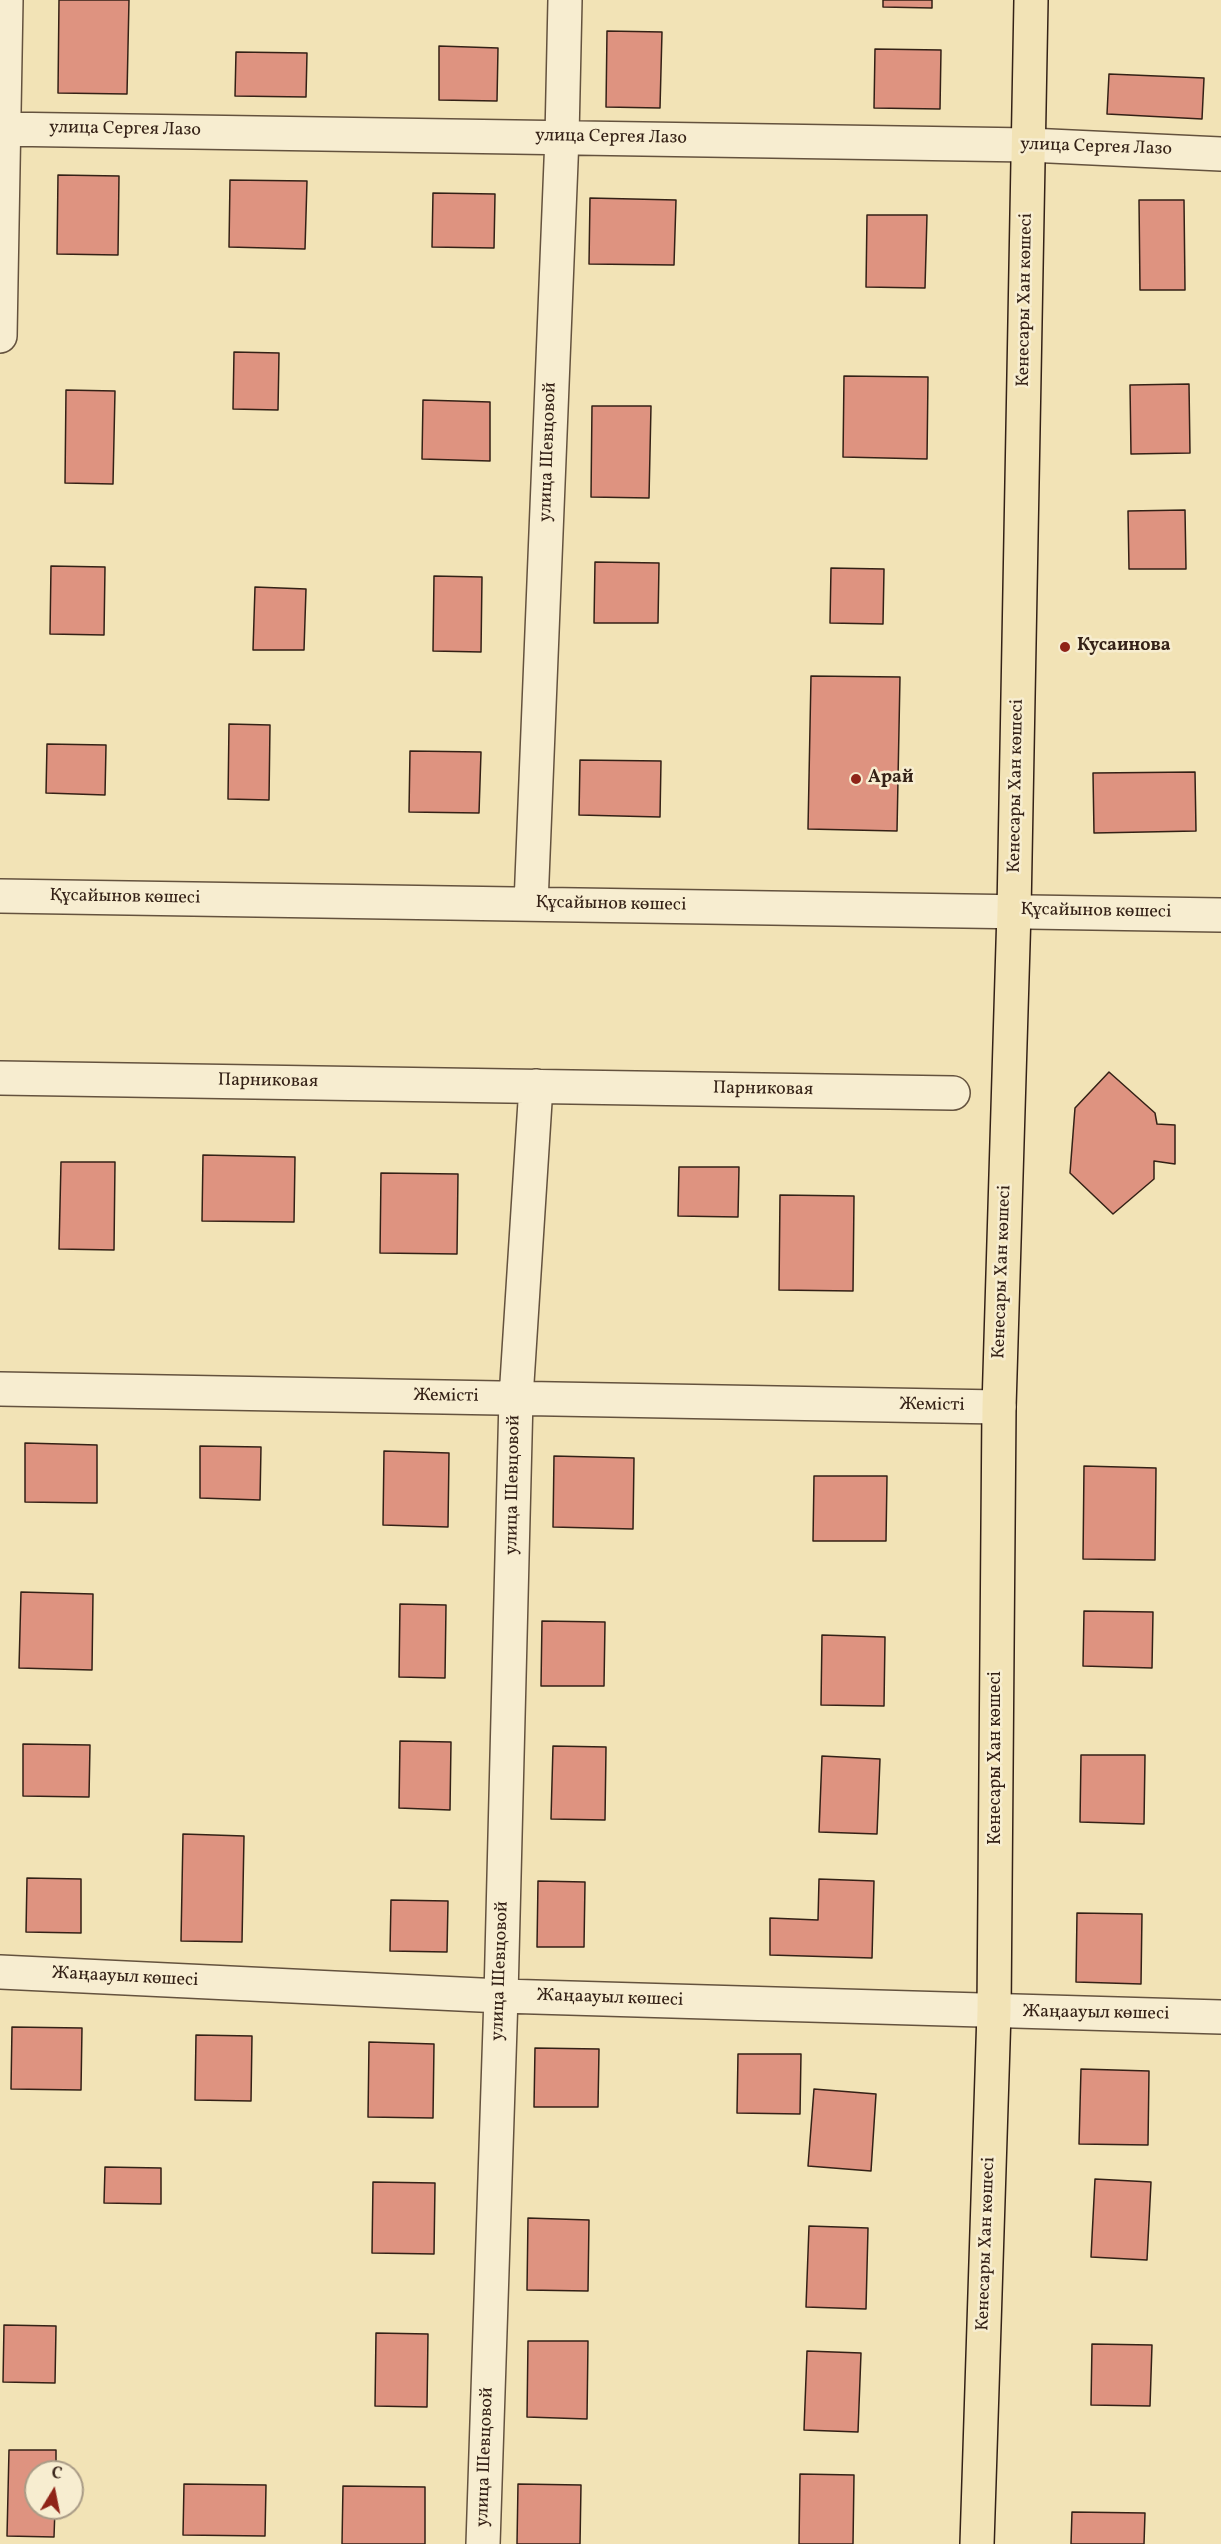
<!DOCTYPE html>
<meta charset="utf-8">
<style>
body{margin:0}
#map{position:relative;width:1221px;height:2544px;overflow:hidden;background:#f2e3b6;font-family:Vollkorn,serif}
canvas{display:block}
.north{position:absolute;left:24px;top:2460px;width:60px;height:60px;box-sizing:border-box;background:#f7edd0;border:2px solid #a99b86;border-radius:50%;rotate:10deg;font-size:16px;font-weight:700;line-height:24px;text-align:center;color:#342116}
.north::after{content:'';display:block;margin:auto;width:21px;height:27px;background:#8f2418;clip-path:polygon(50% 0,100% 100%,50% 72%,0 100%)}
</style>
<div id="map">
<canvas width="1221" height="2544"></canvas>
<div class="north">С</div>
</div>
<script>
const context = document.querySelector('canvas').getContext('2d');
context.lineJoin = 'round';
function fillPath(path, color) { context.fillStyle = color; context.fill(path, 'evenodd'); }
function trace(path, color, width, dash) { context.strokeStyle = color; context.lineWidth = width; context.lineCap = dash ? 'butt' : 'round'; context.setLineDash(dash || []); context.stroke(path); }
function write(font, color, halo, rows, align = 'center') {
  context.font = font + ' Vollkorn,serif'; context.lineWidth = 5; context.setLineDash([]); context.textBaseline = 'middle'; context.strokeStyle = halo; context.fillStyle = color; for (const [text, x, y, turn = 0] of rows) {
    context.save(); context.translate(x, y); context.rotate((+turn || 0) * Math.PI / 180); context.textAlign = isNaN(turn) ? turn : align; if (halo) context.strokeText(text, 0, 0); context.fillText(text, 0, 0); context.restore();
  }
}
const building = new Path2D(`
 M59 0H129L127 94 58 93Z
 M883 0H932V8L883 7Z
 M607 31 662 32 660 108 606 107Z
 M439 46 498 48 497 101 439 100Z
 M875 49 941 50 940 109 874 108Z
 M236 52 307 53 306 97 235 96Z
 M1109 74 1204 78 1202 119 1107 114Z
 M58 175 119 176 118 255 57 254Z
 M230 180 307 181 305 249 229 247Z
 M433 193 495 194 494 248 432 247Z
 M590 198 676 200 674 265 589 264Z
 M1139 200H1184L1185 290H1140Z
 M867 215H927L925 288 866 287Z
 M234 352 279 353 278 410 233 409Z
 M844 376 928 377 927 459 843 457Z
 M1189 384 1190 453 1131 454 1130 385Z
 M66 390 115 391 113 484 65 483Z
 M423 400 490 402V461L422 459Z
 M592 406H651L649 498 591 497Z
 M1185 510 1186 569H1129L1128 511Z
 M595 562 659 563 658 623H594Z
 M51 566 105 567 104 635 50 634Z
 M831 568 884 569 883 624 830 623Z
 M434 576 482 577 481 652 433 651Z
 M255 587 306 589 304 650H253Z
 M811 676 900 677 897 831 808 829Z
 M229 724 270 725 269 800 228 799Z
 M47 744 106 745 105 795 46 793Z
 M410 751 481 752 479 813 409 812Z
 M580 760 661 761 660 817 579 815Z
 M1195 772 1196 831 1094 833 1093 773Z
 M1109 1072 1155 1113 1157 1124 1175 1125V1164L1154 1161V1179L1113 1214 1070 1173 1075 1108Z
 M203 1155 295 1157 294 1222 202 1221Z
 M61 1162H115L114 1250 59 1249Z
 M679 1167H739L738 1217 678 1216Z
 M381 1173 458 1174 457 1254 380 1253Z
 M780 1195 854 1196 853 1291 779 1290Z
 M25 1443 97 1445V1503L25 1502Z
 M200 1446 261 1447 260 1500 200 1498Z
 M384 1451 449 1453 448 1527 383 1525Z
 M554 1456 634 1458 633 1529 553 1527Z
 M1084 1466 1156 1468 1155 1560 1083 1559Z
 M814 1476H887L886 1541H813Z
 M21 1592 93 1594 92 1670 19 1668Z
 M400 1604 446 1605 445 1678 399 1677Z
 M1084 1611 1153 1612 1152 1668 1083 1666Z
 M542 1621 605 1622 604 1686H541Z
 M822 1635 885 1637 884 1706 821 1705Z
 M400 1741 451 1742 450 1810 399 1808Z
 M23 1744 90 1745 89 1797 23 1796Z
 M553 1746 606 1747 605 1820 551 1819Z
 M1081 1755H1145L1144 1824 1080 1822Z
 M822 1756 880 1759 877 1834 819 1832Z
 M183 1834 244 1836 242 1942 181 1941Z
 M27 1878 81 1879V1933L26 1932Z
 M819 1879 874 1881 872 1958 770 1955V1918L818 1920Z
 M538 1881 585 1882 584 1947H537Z
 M391 1900 448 1901 447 1952 390 1951Z
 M1077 1913 1142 1914 1141 1984 1076 1982Z
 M12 2027 82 2028 81 2090 11 2089Z
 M196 2035 252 2036 251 2101 195 2100Z
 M369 2042 434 2044 433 2118 368 2117Z
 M535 2048 599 2049 598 2107H534Z
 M738 2054H801L800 2114 737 2113Z
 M1081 2069 1149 2071 1148 2145 1079 2144Z
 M814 2089 876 2094 871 2171 808 2166Z
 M105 2167 161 2168V2204L104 2203Z
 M1095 2179 1151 2182 1147 2260 1091 2257Z
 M373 2182 435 2183 434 2254 372 2253Z
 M528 2218 589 2220 588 2291 527 2290Z
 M809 2226 868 2228 866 2309 806 2307Z
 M4 2325 56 2326 55 2383 3 2382Z
 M376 2333 428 2334 427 2407 375 2406Z
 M528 2341H588L587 2419 527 2417Z
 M1092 2344 1152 2345 1150 2406 1091 2405Z
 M807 2351 861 2353 858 2432 804 2430Z
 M9 2450H56V2472H36V2508H55L54 2537 7 2536Z
 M800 2474 854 2475 853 2544H799Z
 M184 2484 266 2485 265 2536 183 2535Z
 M518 2484 581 2485 580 2544H517Z
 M343 2486 425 2487V2544H342Z
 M1072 2512 1145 2513 1144 2544H1071Z`);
fillPath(building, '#de9380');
trace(building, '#342116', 1.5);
const minor = new Path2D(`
 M0 129 1029 145 1221 154
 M0 336 6 0
 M0 896 1221 915
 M531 904 562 137 565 0
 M0 1078 953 1093
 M0 1389 999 1407
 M0 1972 501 1996 1221 2017
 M483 2544 501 1996 516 1398 536 1086`);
const major = new Path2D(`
 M977 2544 994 2012 999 1407 1014 911 1031 0`);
trace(minor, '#64523e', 36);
trace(major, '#342116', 36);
trace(minor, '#f7edd0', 33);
trace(major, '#f2e3b6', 33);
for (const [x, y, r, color] of [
 [1065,647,6,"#8f2418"],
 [856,779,6,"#8f2418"]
]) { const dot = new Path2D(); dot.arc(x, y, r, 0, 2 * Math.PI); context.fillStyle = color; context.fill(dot); trace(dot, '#f7edd0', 2); }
write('18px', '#342116', '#f7edd0', [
 ["улица Сергея Лазо",125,130,1],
 ["улица Сергея Лазо",611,138,1],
 ["улица Сергея Лазо",1096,148,2],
 ["Кенесары Хан көшесі",1026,300,-89],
 ["улица Шевцовой",549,452,-88],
 ["Кенесары Хан көшесі",1017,786,-89],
 ["Құсайынов көшесі",125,898,1],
 ["Құсайынов көшесі",611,905,1],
 ["Құсайынов көшесі",1096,912,1],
 ["Парниковая",268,1082,1],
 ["Парниковая",763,1090,1],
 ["Кенесары Хан көшесі",1003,1272,-88],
 ["Жемісті",446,1397,1],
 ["Жемісті",932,1406,1],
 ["улица Шевцовой",514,1485,-89],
 ["Кенесары Хан көшесі",997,1758,-90],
 ["улица Шевцовой",501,1971,-88],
 ["Жаңаауыл көшесі",125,1978,3],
 ["Жаңаауыл көшесі",610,1999,2],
 ["Жаңаауыл көшесі",1096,2014,1],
 ["Кенесары Хан көшесі",987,2244,-88],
 ["улица Шевцовой",486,2457,-88]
]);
write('bold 18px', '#342116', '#f7edd0', [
 ["Кусаинова",1077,647],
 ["Арай",868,779]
], 'left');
</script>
